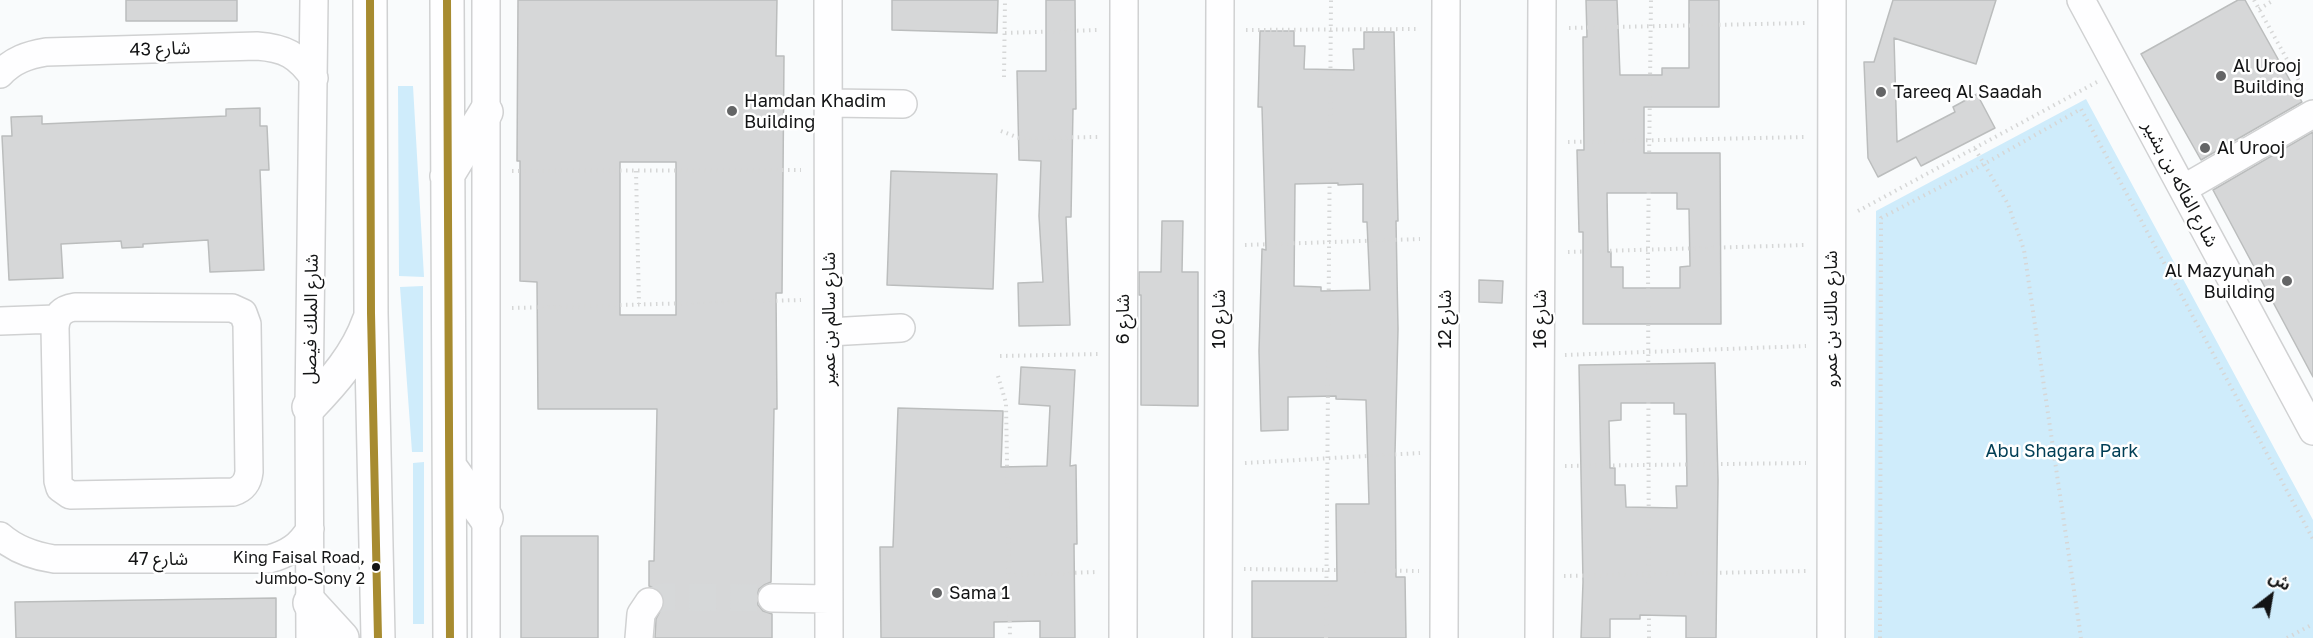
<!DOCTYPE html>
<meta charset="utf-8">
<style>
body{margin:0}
#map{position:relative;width:2313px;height:638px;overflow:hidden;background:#f9fbfc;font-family:"Golos Text","Noto Sans Arabic",sans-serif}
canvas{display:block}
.north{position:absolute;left:2241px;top:566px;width:60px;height:60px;-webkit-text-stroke:4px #fff;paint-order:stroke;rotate:31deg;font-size:16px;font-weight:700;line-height:24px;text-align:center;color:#131415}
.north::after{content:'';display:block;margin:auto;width:21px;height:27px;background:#131415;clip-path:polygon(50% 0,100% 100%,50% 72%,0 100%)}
</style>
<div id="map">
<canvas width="2313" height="638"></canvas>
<div class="north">ش</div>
</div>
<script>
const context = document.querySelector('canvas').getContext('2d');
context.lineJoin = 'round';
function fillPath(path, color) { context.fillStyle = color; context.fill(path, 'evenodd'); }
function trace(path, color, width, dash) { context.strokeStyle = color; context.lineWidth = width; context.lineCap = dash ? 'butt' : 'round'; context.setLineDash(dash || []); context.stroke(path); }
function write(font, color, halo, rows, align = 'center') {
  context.font = font + ' "Golos Text","Noto Sans Arabic",sans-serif'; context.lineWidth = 5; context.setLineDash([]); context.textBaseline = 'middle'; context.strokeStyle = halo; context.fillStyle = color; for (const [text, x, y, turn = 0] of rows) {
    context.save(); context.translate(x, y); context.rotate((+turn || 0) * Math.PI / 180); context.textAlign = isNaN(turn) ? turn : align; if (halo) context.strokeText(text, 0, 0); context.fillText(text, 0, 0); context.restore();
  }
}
fillPath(new Path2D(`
 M398 86H413L424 277 399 276Z
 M2086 99 2313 520V638H1874L1876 211Z
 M423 286V452H412L400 287Z
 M424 462V624H413V463Z`), '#cfecfb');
const building = new Path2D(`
 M126 0H237V21H126Z
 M518 0H777L776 56H784L782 293H776L777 409H774L771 582 764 585 759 589 756 598 758 605 763 611 772 614V638H655L656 619 665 602 663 596 658 589 649 586V561H654L657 409H538L537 282 520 281V161H517ZM620 162H676V315H620Z
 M892 0H998L997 33 892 30Z
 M1046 0H1075L1076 109H1073L1071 217H1066L1070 325 1019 326 1018 283 1043 282 1039 216 1041 161 1019 160 1017 71H1046Z
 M1586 0H1617L1620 75H1662V68H1689V0H1719V107H1644V153H1720L1721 324H1583V232H1579L1577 150H1584L1583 37H1587ZM1607 193H1677V209H1689L1690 266 1680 267V288H1623V267H1611V252H1608Z
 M1893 0H1996L1976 64 1894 38 1897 142 1955 112 1953 107 1977 94 1995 128 1921 166 1916 157 1878 177 1868 158 1864 62H1874Z
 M2238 0H2245L2302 102 2201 160 2141 54Z
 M1260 31H1294V46H1305L1304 69 1354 70 1353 49H1364V32H1394L1398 221H1396L1398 329 1395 453 1396 577H1405L1406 638H1252V581H1337L1336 504H1369L1366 400 1336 399V396L1288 397V430L1261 431 1259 351 1262 249 1266 250 1262 107H1258ZM1338 183V185L1363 184V222H1367L1370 290 1321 291V287L1294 286 1295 184Z
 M260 108V126H267L269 170H260L264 270 210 272 208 240 143 244V247L122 248 121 241 61 244 63 278 9 280 2 136H12L11 117 42 116V124L226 116V109Z
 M2313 132V377L2213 190Z
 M891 171 997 174 993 289 887 285Z
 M1162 221H1183L1182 272H1198V406L1141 405V295H1139V272H1161Z
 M1479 280 1503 281 1502 303 1479 302Z
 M1715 363 1718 480 1716 638H1686V616L1640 615V619H1610V638H1581L1583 582 1579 365ZM1621 403H1674V414H1686L1687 486H1676L1677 508 1626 507 1625 485H1615V468H1610L1609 421 1621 420Z
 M1021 367 1075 370 1070 466 1076 465 1077 544H1074L1075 638H1040V621L994 622V638H881L880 547H893L898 408 1003 411 1001 467 1047 466 1050 406 1019 404Z
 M521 536H598V638H521Z
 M276 598V638H16L15 602Z`);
fillPath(building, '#d6d7d8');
trace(building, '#bbbdbd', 1.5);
trace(new Path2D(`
 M649 602 663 597 772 598`), '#d6d8d9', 27, [27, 14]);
const minor = new Path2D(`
 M828 0 829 638
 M2081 0 2313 431
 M0 74C13 60 28 55 46 52L257 46C285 48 298 55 314 78
 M829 103 903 104
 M2183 189 2313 114
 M75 307 232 308 243 313 247 324 249 472C248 482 243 489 233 492L70 495 60 488 58 481 55 328C56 315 62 309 75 307Z
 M0 321 56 319
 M829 332 901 328
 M0 536C16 550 34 556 54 559H269C288 554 300 546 310 529
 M772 598 829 599
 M310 638 309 407 314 0
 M486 638V0
 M639 638 641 614 649 602
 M1123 638 1124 0
 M1218 638 1220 0
 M1444 638 1446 0
 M1539 638 1542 0
 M1831 638 1832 0`);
const major = new Path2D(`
 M370 0 371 313 378 638
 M447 0 450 638
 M447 176 486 112
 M309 407C334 381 357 355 369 321
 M450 467 486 518
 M310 603 342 638`);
trace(minor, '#d0d1d2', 30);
trace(major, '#d0d1d2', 36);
trace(new Path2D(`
 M2254 0 2304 90
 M2259 9 2274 0
 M1569 28 1807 23
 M1246 30 1418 29
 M1005 33 1097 30
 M1004 77 1005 0
 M1001 131 1019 138 1099 137
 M1568 142 1807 137
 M1975 149 2008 204 2024 250 2081 638
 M512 171 801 170
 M636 171 639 304
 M1858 211 2097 82
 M1245 245 1420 239
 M1568 252 1806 245
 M512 308 801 300
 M1565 355 1806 346
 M1000 356 1098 354
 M998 376 1006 403 1010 638
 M1245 463 1420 453
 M1565 466 1806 463
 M1244 569 1419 571
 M1009 575 1098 572
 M1564 576 1806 571
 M1326 638 1331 0
 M1649 638 1648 249 1651 0
 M1880 638 1881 218 1984 164 2081 109 2313 539
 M2287 638 2313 624`), '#d6d7d7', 4, [1.5, 4.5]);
trace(minor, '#fefeff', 27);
trace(major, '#fefeff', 33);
trace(new Path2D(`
 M370 0 371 313 378 638
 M447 0 450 638`), '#a78b30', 8);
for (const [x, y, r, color] of [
 [2221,76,6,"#646566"],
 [1881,92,6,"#646566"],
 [732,111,6,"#646566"],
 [2205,148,6,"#646566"],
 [2287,281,6,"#646566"],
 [376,567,5,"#131415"],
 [937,593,6,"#646566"]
]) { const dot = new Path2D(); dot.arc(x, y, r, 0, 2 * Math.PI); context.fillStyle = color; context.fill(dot); trace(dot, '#fff', 2); }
write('16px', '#131415', '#fff', [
 ["King Faisal Road,",365,558],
 ["Jumbo-Sony 2",365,579]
], 'right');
write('18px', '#131415', '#fff', [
 ["شارع 43",160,49,-2],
 ["شارع الفاكه بن بشير",2180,184,62],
 ["شارع الملك فيصل",311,319,-89],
 ["شارع سالم بن عمير",829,319,-90],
 ["شارع 6",1123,319,-90],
 ["شارع 10",1219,319,-90],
 ["شارع 12",1445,319,-90],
 ["شارع 16",1540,319,-90],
 ["شارع مالك بن عمرو",1831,319,-90],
 ["شارع 47",158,559]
]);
write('18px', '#131415', '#fff', [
 ["Al Urooj",2233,66],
 ["Building",2233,87],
 ["Tareeq Al Saadah",1893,92],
 ["Hamdan Khadim",744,101],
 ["Building",744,122],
 ["Al Urooj",2217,148],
 ["Al Mazyunah",2275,271,"right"],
 ["Building",2275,292,"right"],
 ["Sama 1",949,593]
], 'left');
write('18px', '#003e55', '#fff', [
 ["Abu Shagara Park",2062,451]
]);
</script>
